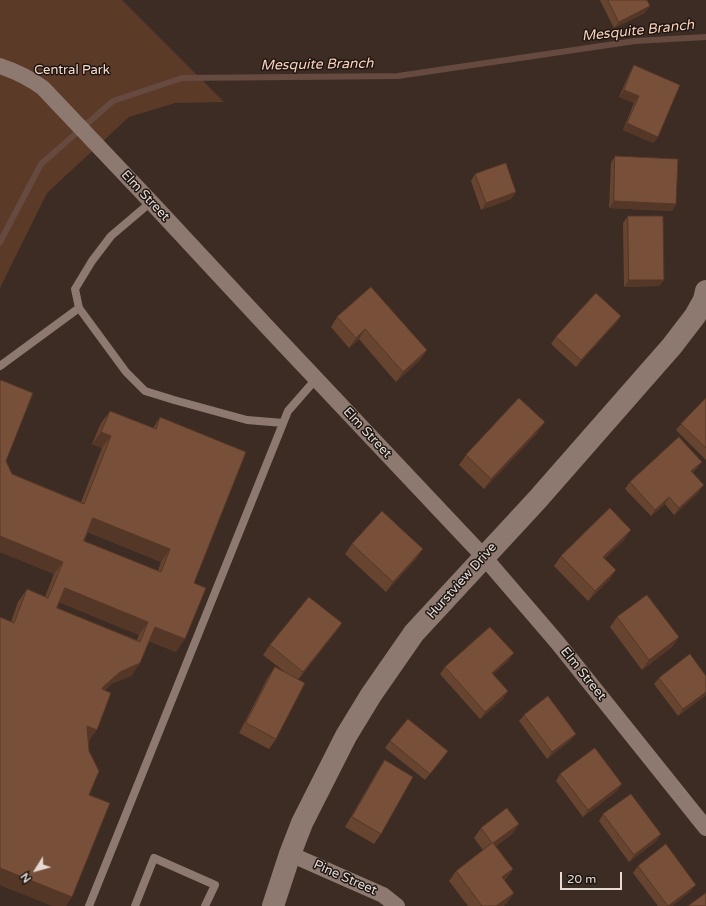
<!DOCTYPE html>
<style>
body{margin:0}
#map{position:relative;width:706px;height:906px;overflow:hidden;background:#3d2c23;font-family:"Varela Round",sans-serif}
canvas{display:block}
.north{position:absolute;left:16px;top:850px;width:40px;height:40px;-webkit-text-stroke:3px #1e1612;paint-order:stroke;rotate:233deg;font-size:11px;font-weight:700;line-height:16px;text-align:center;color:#e5dad4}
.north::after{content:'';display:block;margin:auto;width:14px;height:18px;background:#e5dad4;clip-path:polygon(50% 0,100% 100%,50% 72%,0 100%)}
.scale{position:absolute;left:560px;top:872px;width:62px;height:18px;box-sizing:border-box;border:2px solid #e5dad4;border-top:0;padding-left:5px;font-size:12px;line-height:14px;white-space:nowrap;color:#e5dad4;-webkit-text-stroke:3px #1e1612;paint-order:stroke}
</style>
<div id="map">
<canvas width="706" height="906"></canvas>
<div class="north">N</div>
<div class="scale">20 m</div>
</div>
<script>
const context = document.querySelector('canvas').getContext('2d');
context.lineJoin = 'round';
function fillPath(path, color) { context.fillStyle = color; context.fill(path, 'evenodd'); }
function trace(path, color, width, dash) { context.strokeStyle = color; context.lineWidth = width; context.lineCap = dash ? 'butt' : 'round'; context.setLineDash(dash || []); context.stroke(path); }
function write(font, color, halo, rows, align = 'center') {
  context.font = font + ' "Varela Round",sans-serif'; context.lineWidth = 3; context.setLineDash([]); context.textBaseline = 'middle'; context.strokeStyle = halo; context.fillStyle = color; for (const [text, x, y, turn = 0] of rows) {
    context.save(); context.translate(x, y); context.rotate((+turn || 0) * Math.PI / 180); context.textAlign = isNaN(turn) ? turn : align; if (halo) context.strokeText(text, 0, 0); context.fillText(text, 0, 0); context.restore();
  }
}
fillPath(new Path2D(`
 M0 0H122L224 102 175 103 129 117 47 193 0 288Z`), '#5c3a28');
trace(new Path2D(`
 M0 242 41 164 113 101 182 78 398 76 635 41 706 37`), '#664a40', 6);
trace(new Path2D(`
 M79 308 126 372 145 391 174 400 247 420 283 423
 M0 366 79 308 75 289 92 261 111 236 151 202
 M89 906 288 411 316 379
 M135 906 154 858 215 885 205 906`), '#8d796f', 8);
trace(new Path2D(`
 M0 66C15 71 30 78 43 88L151 202 270 330 484 557 557 642 706 828
 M290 854 383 895 397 906`), '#8d796f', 16);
trace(new Path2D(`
 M273 906 290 854 302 823 346 736 371 695 414 633 537 500 672 346 695 316 704 300 706 291`), '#8d796f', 22);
fillPath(new Path2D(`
 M600 0H647L645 13 614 28Z
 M634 65 658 137 653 143 623 130 634 103 619 97 630 72Z
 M615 156 676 204 672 211 609 208 611 163Z
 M475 174 516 192 511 199 481 210 471 181Z
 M628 216 664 280 659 286 624 287 623 223Z
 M621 316 616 323 576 367 551 344 556 337Z
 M337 317 427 350 420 360 396 382 359 339 349 348 331 327Z
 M1 380 6 461 12 474 81 502 102 448 92 444 101 423 110 411 153 428 160 417 194 583 176 652 149 641 140 663 131 676 111 684 105 690 89 741V795L53 906 0 885V617L11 622 18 602 27 589 45 597 54 574 0 552V381ZM88 532 161 562 158 571 84 541ZM59 602 139 635 137 640 57 608Z
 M706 398V460L676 430 681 424Z
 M538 432 484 489 459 465 466 455Z
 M702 462 697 468 692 473 699 492 674 515 665 504 651 516 625 489 630 482Z
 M624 540 604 559 616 570 609 580 588 601 554 566 561 556Z
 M352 544 416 559 386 592 345 554Z
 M617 617 679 637 672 647 642 670 610 627Z
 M342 623 335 633 298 680 276 739 269 749 239 733 268 677 275 667 286 673 263 655 270 645Z
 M509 660 493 674 504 698 480 719 440 674 445 667Z
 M706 676V695L678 716 654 684 659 678Z
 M524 715 571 740 547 759 519 721Z
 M390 741 443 758 425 780 385 748Z
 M385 760 381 834 374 844 345 827 378 770Z
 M560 774 617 791 583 817 556 781Z
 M603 814 661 834 656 841 629 862 599 821Z
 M519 824 512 834 496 846 513 869 505 880 507 903 503 906H468L449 881 456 871 483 850 474 838 481 828Z
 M638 866 691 891 672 906H658L633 873Z`), '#674430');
fillPath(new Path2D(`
 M650 6 645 13 614 28 619 22Z
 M624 90 639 96 634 103 619 97Z
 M627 123 658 137 653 143 623 130Z
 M516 192 511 199 481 210 486 203Z
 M614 201 676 204 672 211 609 208Z
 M629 280H664L659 286 624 287Z
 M621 316 616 323 576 367 581 360Z
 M365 329 359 339 349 348 356 338Z
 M427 350 420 360 396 382 403 372Z
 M545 422 538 432 484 489 491 479Z
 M101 432 111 436 102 448 92 444Z
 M702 462 697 468 686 478 691 471Z
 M704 485 699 492 674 515 679 508Z
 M669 497 665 504 651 516 655 510Z
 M93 518 170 549 161 562 84 531Z
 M631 530 624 540 596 567 603 557Z
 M0 536 63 562 54 574 0 552Z
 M423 549 416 559 386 592 393 582Z
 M616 570 609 580 588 601 595 591Z
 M65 588 148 622 139 635 56 601Z
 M342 623 335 633 297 681 303 672Z
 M155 627 185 639 176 652 146 639Z
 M679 637 672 647 642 670 649 660Z
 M514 653 509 660 487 680 492 673Z
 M140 663 131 676 111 684 94 699 103 687 120 672Z
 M508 691 504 698 480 719 485 712Z
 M706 692V695L678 716 683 709Z
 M87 726 97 730 88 742Z
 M576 734 571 740 547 759 552 752Z
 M622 784 617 791 583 817 588 810Z
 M519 824 512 834 487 853 493 843Z
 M661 834 656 841 629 862 634 855Z
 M0 868 72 897 66 906H53L0 885Z
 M513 869 506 879 495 887 502 877Z
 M696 885 691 891 672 906H668Z
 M514 893 507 903 503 906H496Z`), '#543727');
const building = new Path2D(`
 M608 0H647L650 6 619 22Z
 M634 65 680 85 658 137 627 123 639 96 624 90Z
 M615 156 678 159 676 204 614 201Z
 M506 163 516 192 486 203 475 174Z
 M628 216H663L664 280H629Z
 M371 287 427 350 403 372 365 329 356 338 337 317Z
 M596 293 621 316 581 360 556 337Z
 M1 380 33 393 6 461 12 474 84 504 111 436 101 432 110 411 156 429 160 417 246 452 194 583 206 588 185 639 155 627 140 663 120 672 103 687 102 689 111 693 97 730 87 726 89 751 99 771 89 795 110 803 72 897 0 868V617L14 623 27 589 48 598 63 562 0 536V382ZM93 518 170 549 161 572 84 541ZM65 588 148 622 140 642 57 608Z
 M519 398 545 422 491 479 466 455Z
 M706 398V448L681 424Z
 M679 437 702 462 691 471 704 485 679 508 669 497 655 510 630 482Z
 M610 508 631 530 603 557 616 570 595 591 561 556Z
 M382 511 423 549 393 582 352 544Z
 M647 595 679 637 649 660 617 617Z
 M309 597 342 623 303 672 270 645Z
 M490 627 514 653 492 673 508 691 485 712 445 667Z
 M690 654 706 676V692L683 709 659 678Z
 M275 667 305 683 276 739 246 723Z
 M548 696 576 734 552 752 524 715Z
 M408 719 448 751 430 774 390 741Z
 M595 748 622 784 588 810 560 774Z
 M385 760 413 777 381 834 352 817Z
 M631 794 661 834 634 855 603 814Z
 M507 808 519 824 493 843 513 869 502 877 514 893 496 906H482L456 871 492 843 481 828Z
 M666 844 696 885 668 906 638 866Z
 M706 893V906H688Z`);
fillPath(building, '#784f38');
trace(building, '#543727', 1);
write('13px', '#f7dacb', '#1e1612', [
 ["Central Park",72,71]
]);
write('13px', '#e5dad4', '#1e1612', [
 ["Elm Street",145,196,47],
 ["Elm Street",367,433,47],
 ["Hurstview Drive",462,581,-48],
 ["Elm Street",583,674,51],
 ["Pine Street",345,878,24]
]);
write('italic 14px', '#fdd1bb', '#1e1612', [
 ["Mesquite Branch",638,31,-6],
 ["Mesquite Branch",317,65,-1]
]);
</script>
